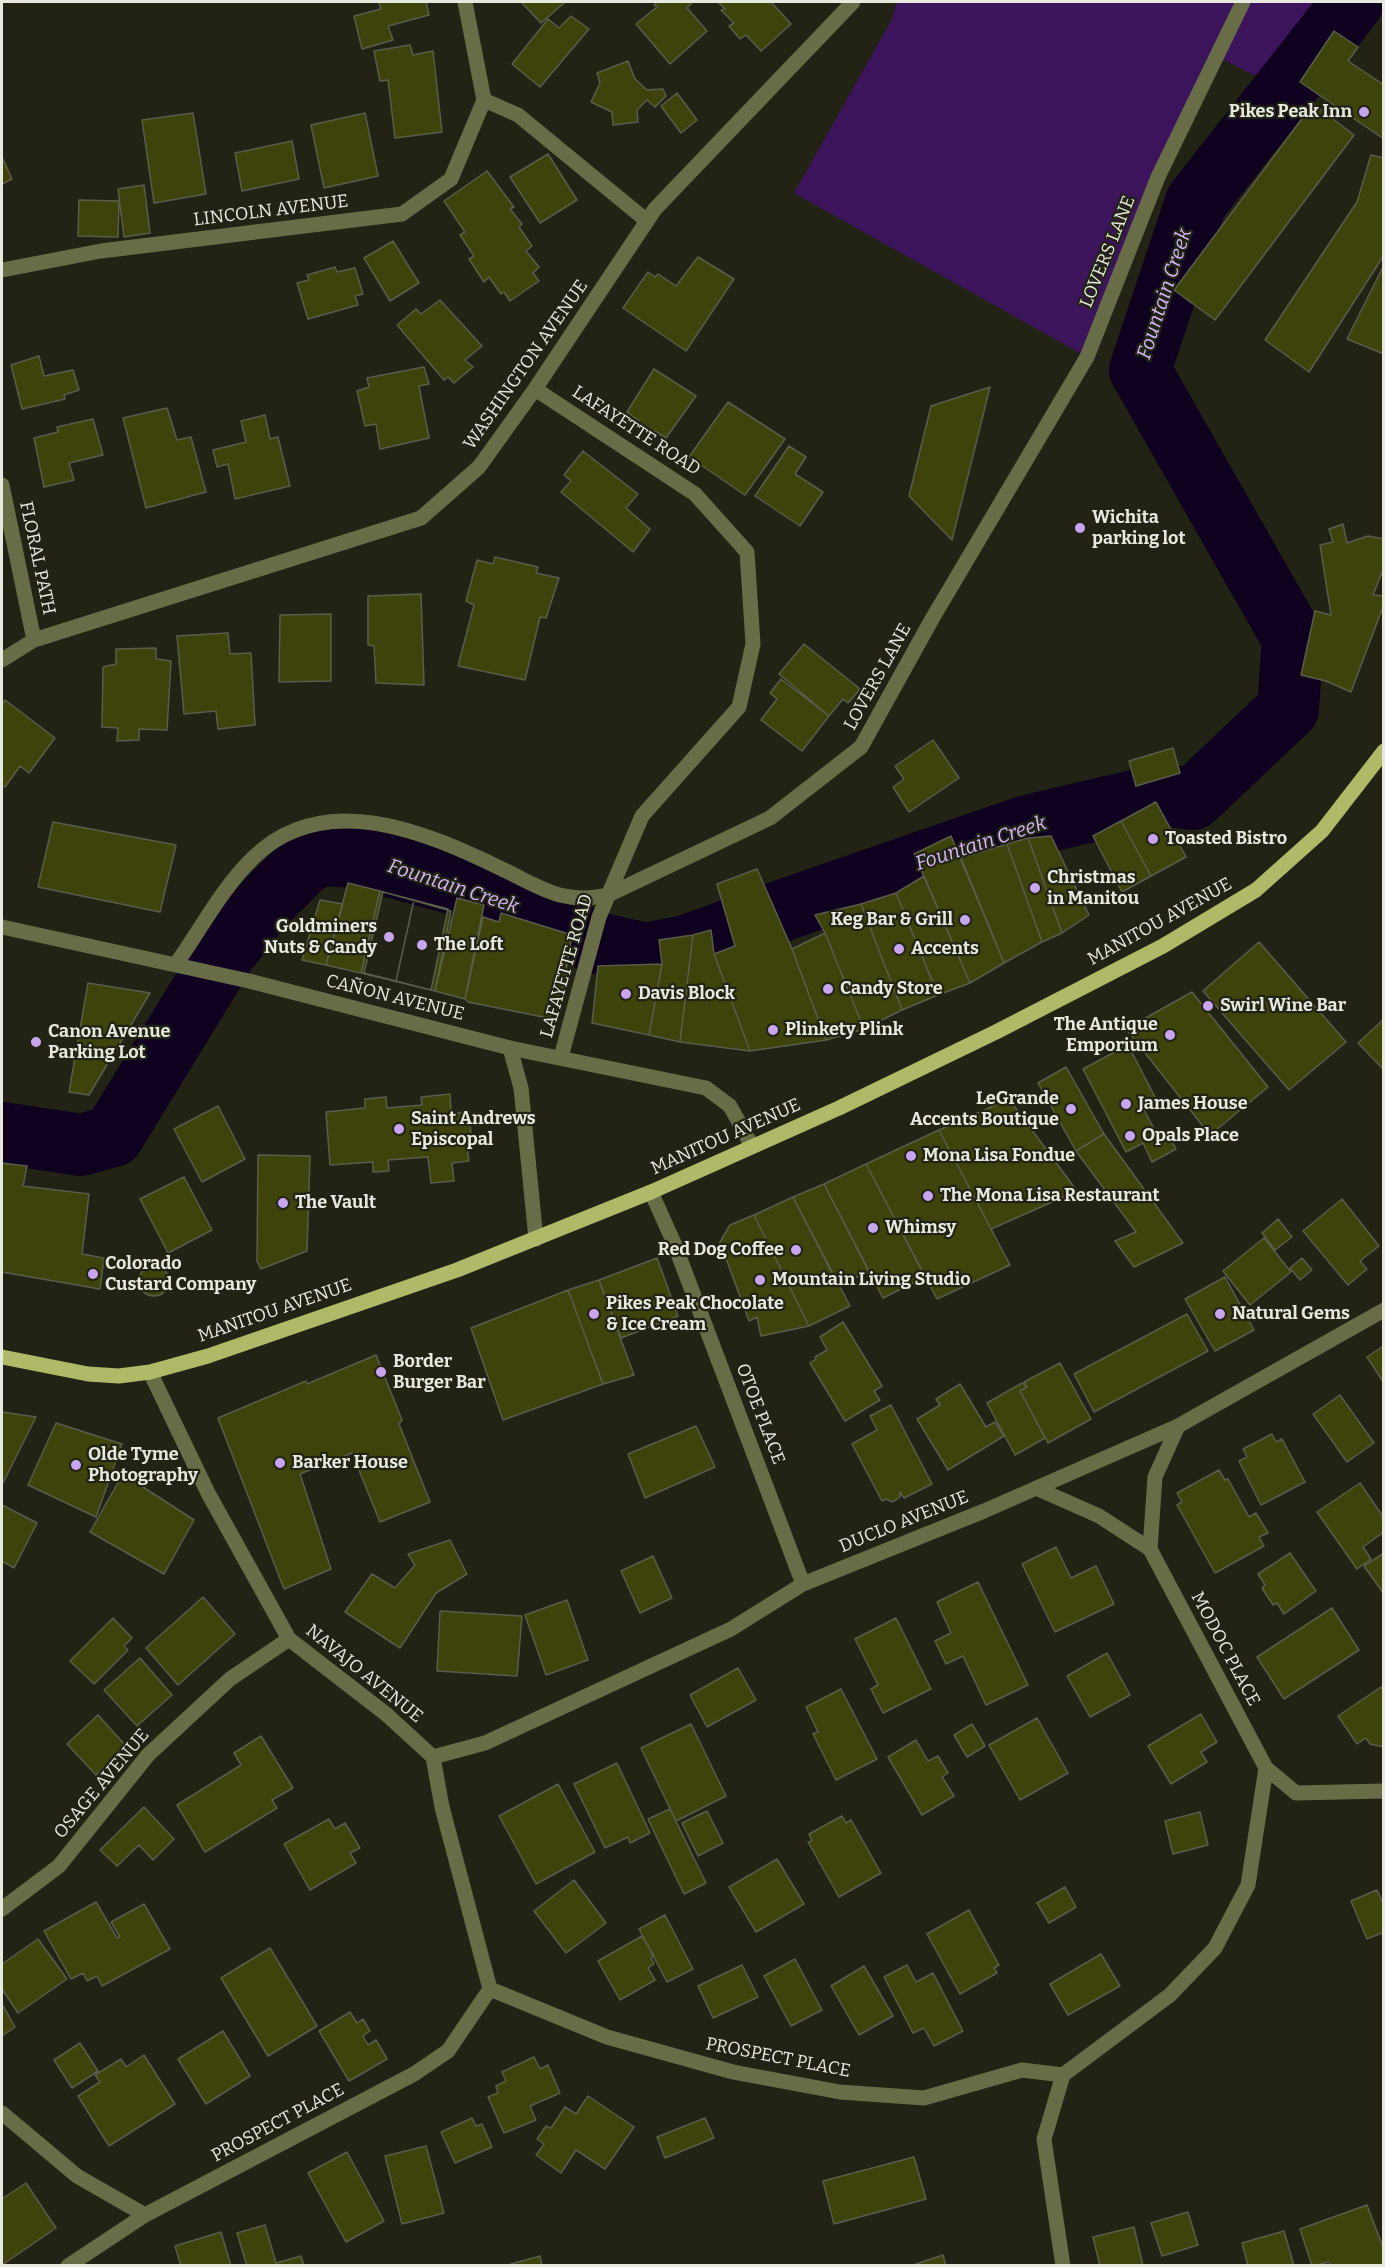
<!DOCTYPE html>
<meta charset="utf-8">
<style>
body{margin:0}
#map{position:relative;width:1385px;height:2267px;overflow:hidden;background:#222315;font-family:Bitter,serif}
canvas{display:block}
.frame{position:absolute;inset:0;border:3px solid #e7e9df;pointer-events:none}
</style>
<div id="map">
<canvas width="1385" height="2267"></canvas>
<div class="frame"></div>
</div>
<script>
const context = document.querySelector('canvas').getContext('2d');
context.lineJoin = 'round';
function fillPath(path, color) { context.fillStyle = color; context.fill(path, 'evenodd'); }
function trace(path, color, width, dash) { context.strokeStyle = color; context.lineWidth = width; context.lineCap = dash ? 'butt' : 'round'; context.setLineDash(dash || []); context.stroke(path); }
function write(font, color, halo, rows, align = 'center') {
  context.font = font + ' Bitter,serif'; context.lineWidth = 4.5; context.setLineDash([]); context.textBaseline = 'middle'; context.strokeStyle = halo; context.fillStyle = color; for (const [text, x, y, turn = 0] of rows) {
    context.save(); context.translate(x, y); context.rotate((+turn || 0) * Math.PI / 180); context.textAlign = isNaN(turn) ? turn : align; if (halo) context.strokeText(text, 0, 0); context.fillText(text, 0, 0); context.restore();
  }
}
fillPath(new Path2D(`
 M897 2H1241L1087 357 794 193 891 21Z
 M1248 2H1325L1256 76 1222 59Z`), '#3c145c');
trace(new Path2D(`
 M2 1133 81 1145 113 1136 225 953 264 904 303 865 321 855 356 857 463 886 506 900 593 942 646 954 686 946 784 910 1027 826 1160 795 1193 799 1288 709 1293 639 1140 370 1196 202 1353 2`), '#0f001f', 62);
const building = new Path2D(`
 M379 2H426L429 15 388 26 393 40 362 49 354 16 381 9Z
 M521 2H563L564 3 541 23Z
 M657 2H691L692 3 687 8 707 31 670 64 636 24 657 7 654 5Z
 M718 2H771L791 24 761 51 746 35 740 39 729 26 734 23 721 10 725 9Z
 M571 16 589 29 540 87 512 64 548 19 559 28Z
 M1334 31 1358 47 1348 61 1384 85V139L1300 82Z
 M410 45 413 55 433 51 442 132 395 138 388 80 380 81 374 51Z
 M628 61 635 79 647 90 663 89 666 96 655 107 647 100 637 110 638 122 613 125 612 112 591 102 600 83 597 73Z
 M677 93 697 120 681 133 661 106Z
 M1313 104 1354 135 1215 320 1174 290Z
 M193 113 206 194 154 203 142 120Z
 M365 113 378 176 324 188 311 125Z
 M292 141 299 179 242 191 235 153Z
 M548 154 577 200 540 223 510 177Z
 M1371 155 1384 158V255L1309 372 1265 340 1357 202Z
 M2 157 12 179 2 184Z
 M487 171 514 207 510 209 522 224 519 227 532 246 526 251 539 267 533 273 539 281 510 301 504 292 501 294 489 277 484 282 469 259 474 256 460 235 465 232 444 201Z
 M144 185 150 233 124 237 118 189Z
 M79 200 119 201 118 237 78 236Z
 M393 241 419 283 390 301 364 258Z
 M698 257 734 279 686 351 623 308 648 272 655 277 658 274 676 286Z
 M1384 265V354L1347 339Z
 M335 267 337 272 355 268 363 294 355 296 358 305 308 319 297 283 309 280 307 275Z
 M440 300 482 346 465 360 473 367 454 383 448 377 444 380 397 325 416 309 421 314Z
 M39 356 44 376 73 370 79 390 64 395 65 399 22 409 11 365Z
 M424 367 429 384 419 386 429 438 380 449 376 424 365 426 357 391 369 387 367 378Z
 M654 369 696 396 666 438 655 431 652 435 637 425 639 421 627 412Z
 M990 387 952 540 909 496 931 406Z
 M728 402 785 439 745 495 689 457Z
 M167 408 177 440 191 437 206 492 146 508 123 418Z
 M265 415 270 439 278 437 290 486 235 499 228 464 217 467 213 450 246 442 241 421Z
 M93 419 103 455 69 463 74 480 44 487 34 438 58 432 57 427Z
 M789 446 806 457 795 474 823 492 800 526 755 496Z
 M583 451 638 494 626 508 650 529 633 552 561 492 571 481 564 475Z
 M1343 524 1347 543 1368 536 1384 539V567L1373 595 1384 596V604L1351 692 1326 681 1301 675 1315 611 1331 615 1320 545 1333 542 1329 529Z
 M495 557 538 567 536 573 559 578 546 618 540 617 525 680 458 666 474 605 466 601 477 560 493 564Z
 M421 594 424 685 376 683 374 646 368 645V596Z
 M331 614V681L279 682 280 615Z
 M228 633 230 654 251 653 255 725 218 729 216 711 184 714 177 636Z
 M804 644 860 689 848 703 843 699 829 716 779 674Z
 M156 648V659L171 661 167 730 139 729V740L117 741 118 728 102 727 103 667 116 664V649Z
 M781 679 829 716 802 751 761 720 777 699 770 693Z
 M5 700 55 738 29 773 20 766 5 787 2 785V705Z
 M933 740 959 778 909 812 893 787 904 779 895 766Z
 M1173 748 1180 773 1136 786 1129 761Z
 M1156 802 1186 857 1151 876 1121 821Z
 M1121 821 1151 876 1122 892 1093 836Z
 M53 822 176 845 160 912 38 887Z
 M951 836 1004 963 970 983 914 854Z
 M1051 836 1089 915 1062 933 1028 838Z
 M1028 838 1062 933 1042 942 1007 844Z
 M1007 844 1042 942 1004 963 961 858Z
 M757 869 792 949 826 1040 750 1051 714 954 735 946 717 884Z
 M924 876 970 983 938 995 896 893Z
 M348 883 380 891 361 973 326 965Z
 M380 891 451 911 435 991 361 973Z
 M383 892 414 900 396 981 364 973Z
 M896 893 938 995 902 1010 861 904Z
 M457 898 484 905 465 999 435 991Z
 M320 900 343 904 326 965 302 960Z
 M414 900 448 909 431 990 396 981Z
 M861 904 902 1010 864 1029 825 933 815 915Z
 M501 913 572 935 559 1011 548 1018 468 1002 465 999 483 917 499 922Z
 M711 930 714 954 750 1051 680 1042 693 935Z
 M825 933 864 1029 826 1040 792 949Z
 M693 935 680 1042 649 1035 662 964 659 940Z
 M1259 942 1346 1042 1289 1090 1203 991Z
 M662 964 649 1035 592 1023 598 966Z
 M88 983 150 993 89 1095 69 1092Z
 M1192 992 1268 1087 1210 1135 1126 1029Z
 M1384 1019V1070L1358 1043Z
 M1128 1045 1157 1101 1143 1108 1158 1136 1166 1132 1176 1149 1152 1162 1143 1143 1126 1152 1083 1069Z
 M1066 1067 1104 1134 1076 1151 1038 1083Z
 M450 1094 451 1113 469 1112 472 1145 467 1146 469 1161 452 1163 454 1181 431 1183 428 1157 388 1160 389 1171 373 1172V1162L330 1165 326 1112 365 1108V1099L386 1097 387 1108 422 1105 421 1097Z
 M1009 1099 1077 1191 991 1229 939 1130Z
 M218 1106 245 1159 202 1182 174 1129Z
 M939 1130 1010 1265 937 1299 866 1164Z
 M1104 1134 1183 1243 1134 1267 1115 1241 1136 1232 1076 1151Z
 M258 1155 310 1156 307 1251 261 1269 257 1261Z
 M2 1163 27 1166 23 1186 89 1194 82 1254 104 1258 100 1289 2 1272Z
 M866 1164 925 1277 883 1298 824 1184Z
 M184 1177 212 1230 168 1253 140 1199Z
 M824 1184 869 1272 838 1285 793 1197Z
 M793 1197 850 1306 809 1326 754 1215Z
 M1342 1199 1379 1246 1360 1261 1367 1269 1348 1285 1303 1231Z
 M754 1215 809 1326 761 1336 757 1317 749 1321 720 1242 730 1225Z
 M1278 1219 1292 1237 1275 1250 1262 1233Z
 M1264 1238 1291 1272 1250 1305 1223 1271Z
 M657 1258 678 1316 621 1338 599 1280Z
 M1302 1258 1312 1270 1300 1280 1290 1268Z
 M139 1281a15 15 0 1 1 30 0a15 15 0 1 1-30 0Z
 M1225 1277 1254 1330 1215 1351 1185 1299Z
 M599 1280 634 1375 603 1384 568 1290Z
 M568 1290 603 1384 503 1420 471 1328Z
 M1187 1314 1208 1351 1094 1412 1074 1374Z
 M843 1322 882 1386 874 1391 880 1400 845 1421 810 1363 816 1359 815 1357 827 1350 820 1337Z
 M1382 1347 1384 1350V1383L1367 1357Z
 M376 1355 402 1420 399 1424 430 1502 380 1522 352 1453 300 1474 331 1569 284 1589 218 1418 306 1381 307 1384Z
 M1060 1363 1091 1419 1048 1443 1020 1391 1027 1387 1024 1382Z
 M1022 1383 1027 1387 1020 1391 1045 1438 1015 1455 987 1403Z
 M960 1384 986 1427 995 1422 1004 1436 948 1470 917 1419 940 1405 936 1399Z
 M1340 1395 1374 1443 1347 1462 1313 1414Z
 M891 1405 932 1484 904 1498 900 1492V1497L893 1502 886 1499 882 1501 852 1444 877 1430 870 1416Z
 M2 1412 36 1417 2 1485Z
 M56 1423 122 1444 96 1517 28 1485Z
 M696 1426 715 1467 645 1498 628 1454Z
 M1272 1434 1276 1442 1282 1439 1305 1482 1261 1505 1239 1461 1247 1457 1243 1449Z
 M1219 1470 1225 1480 1228 1479 1249 1517 1256 1513 1268 1533 1259 1537 1264 1546 1215 1573 1177 1505 1182 1502 1177 1493Z
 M123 1474 194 1520 164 1574 90 1532Z
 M1360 1483 1384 1518V1532L1363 1547 1371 1559 1357 1569 1317 1512Z
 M2 1505 37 1523 14 1568 2 1561Z
 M450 1540 467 1574 436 1593 400 1648 345 1612 372 1574 395 1588 415 1565 408 1554Z
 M1056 1547 1071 1578 1096 1566 1114 1604 1055 1632 1022 1564Z
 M1290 1553 1316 1591 1284 1614 1277 1603 1273 1605 1262 1588 1265 1585 1258 1574Z
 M1384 1553V1594L1364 1566Z
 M653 1556 672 1598 640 1613 621 1571Z
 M978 1582 1028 1685 986 1705 963 1656 946 1664 935 1641 951 1633 937 1602Z
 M203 1597 235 1634 178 1685 146 1648Z
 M567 1600 588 1660 546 1675 525 1615Z
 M1332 1608 1359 1650 1284 1699 1257 1657Z
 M440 1611 522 1616 517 1676 437 1671Z
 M113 1618 132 1638 124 1646 128 1650 94 1684 70 1661Z
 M896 1618 931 1689 883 1713 871 1689 878 1685 855 1639Z
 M1107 1653 1130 1695 1090 1717 1067 1676Z
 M140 1658 172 1695 137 1726 104 1690Z
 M738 1668 756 1700 707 1727 690 1695Z
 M1381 1687 1384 1691V1747L1370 1744 1366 1738 1357 1744 1338 1716Z
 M841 1689 877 1759 836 1780 813 1734 818 1732 806 1707Z
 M1201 1714 1217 1742 1201 1752 1207 1762 1171 1784 1148 1746Z
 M98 1715 127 1747 96 1775 67 1744Z
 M1037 1718 1068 1773 1020 1800 989 1745Z
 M691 1724 726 1796 676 1821 641 1748Z
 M972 1724 985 1746 967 1757 954 1735Z
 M261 1736 293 1788 272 1800 277 1808 205 1852 177 1805 241 1765 234 1753Z
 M916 1740 928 1761 938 1756 948 1773 942 1777 954 1796 922 1815 888 1757Z
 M617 1763 650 1833 630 1843 628 1837 605 1848 574 1784Z
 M558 1784 595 1852 536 1884 499 1816Z
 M144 1807 174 1839 153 1860 139 1845 117 1866 100 1850Z
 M670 1809 706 1883 684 1894 648 1819Z
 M707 1811 723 1843 698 1856 682 1823Z
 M1200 1812 1208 1845 1173 1854 1165 1821Z
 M842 1816 846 1823 851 1820 881 1873 839 1897 808 1842 812 1841 809 1834Z
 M329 1819 335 1829 345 1823 360 1848 350 1853 356 1863 310 1890 284 1844Z
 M777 1859 804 1904 756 1932 729 1887Z
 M574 1880 606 1923 566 1953 534 1911Z
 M1065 1887 1076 1907 1049 1923 1037 1903Z
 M1377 1890 1384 1906V1932L1367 1939 1351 1901Z
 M96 1902 117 1938 120 1937 111 1922 144 1904 170 1949 102 1986 97 1976 87 1981 83 1973 71 1979 44 1931Z
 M969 1910 999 1965 994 1968 997 1973 960 1994 927 1934Z
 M665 1915 693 1969 667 1982 639 1929Z
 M642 1936 654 1956 651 1958 654 1964 648 1968 655 1980 620 2000 598 1961Z
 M38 1939 67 1979 18 2013 2 1989V1964Z
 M270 1948 317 2026 268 2056 221 1978Z
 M1101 1954 1120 1986 1068 2015 1050 1984Z
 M795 1959 822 2010 791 2026 764 1976Z
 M742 1965 758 1997 713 2018 698 1986Z
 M907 1965 916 1982 933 1973 963 2031 934 2046 924 2028 913 2033 884 1977Z
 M864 1966 893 2016 859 2035 831 1986Z
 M2 2004 15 2027 2 2036Z
 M350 2012 357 2023 363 2019 370 2031 363 2036 368 2045 376 2040 387 2059 349 2081 319 2031Z
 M223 2031 250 2076 206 2104 178 2059Z
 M80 2043 98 2071 72 2088 54 2060Z
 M144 2055 175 2104 109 2146 78 2096 100 2082 95 2075 121 2059 126 2067Z
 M534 2057 540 2069 548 2065 560 2093 530 2106 536 2120 504 2133 488 2097 498 2093 496 2086 506 2081 502 2072Z
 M588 2096 634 2127 605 2169 576 2150 561 2173 536 2155 544 2144 537 2139 546 2126 551 2128 565 2107 576 2114Z
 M472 2118 476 2126 482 2124 492 2147 455 2163 441 2132Z
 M705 2118 714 2138 665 2158 657 2137Z
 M426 2146 444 2213 402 2224 385 2156Z
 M347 2152 384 2221 346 2242 308 2173Z
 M914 2157 926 2199 834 2224 823 2181Z
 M26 2183 56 2228 2 2265V2199Z
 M1367 2205 1384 2250V2266H1331L1329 2262 1312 2266 1300 2229Z
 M1188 2212 1198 2245 1162 2256 1151 2223Z
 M265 2225 276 2263 301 2256 304 2266H247L237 2233Z
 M1134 2227 1143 2266H1100L1093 2237Z
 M1284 2231 1294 2266H1248L1242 2243Z
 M221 2232 231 2266H181L175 2246Z
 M943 2255 946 2266H910Z
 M540 2256 542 2266H504Z`);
fillPath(building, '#3e420b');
trace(building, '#5b5d4c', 1.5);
trace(new Path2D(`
 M465 2 484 100
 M484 100 518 115 647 221
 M2 270 101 251 402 214 451 179 484 100
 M535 389 695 494 747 552 753 644 739 707 642 816 599 917 561 1057
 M2 485 34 640
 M2 660 34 640 421 518 479 467 535 389 655 209 853 2
 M2 927 249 981 510 1048 706 1088 730 1106 752 1146
 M176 964C201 929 222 888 253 858 324 788 426 832 502 869 542 888 562 905 608 895L770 818 861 747 932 619 1087 357 1158 177 1243 2
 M510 1048 521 1088 536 1239
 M651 1192 674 1243 803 1584
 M150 1372 208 1493 289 1639 386 1714 433 1757 442 1807 490 1989
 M1036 1488 1099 1516 1150 1549 1266 1768
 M1150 1549 1155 1477 1178 1426
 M433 1757 485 1743 731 1629 803 1584 984 1511 1178 1426 1384 1310
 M2 1909 59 1866 148 1755 230 1679 289 1639
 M490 1989 607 2037 733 2072 840 2092 924 2098 1022 2070 1063 2075 1170 1995 1215 1948 1248 1885 1266 1768 1296 1793 1384 1791
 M1063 2075 1044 2139 1063 2266
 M2 2113 77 2176 145 2215
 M68 2266 145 2215 414 2074 448 2051 490 1989`), '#686d47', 15);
trace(new Path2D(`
 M2 1357 88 1374 119 1376 150 1372 208 1356 457 1270 651 1192 839 1108 996 1032 1163 946 1256 890 1322 831 1384 751`), '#b0b968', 15);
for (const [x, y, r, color] of [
 [1364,112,6,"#c8a6ef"],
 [1080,528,6,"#c8a6ef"],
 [1153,839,6,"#c8a6ef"],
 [1035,888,6,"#c8a6ef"],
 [965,920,6,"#c8a6ef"],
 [389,937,6,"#c8a6ef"],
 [422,945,6,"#c8a6ef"],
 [899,949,6,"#c8a6ef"],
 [828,989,6,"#c8a6ef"],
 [626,994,6,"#c8a6ef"],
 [1208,1006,6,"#c8a6ef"],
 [773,1030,6,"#c8a6ef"],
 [1170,1035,6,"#c8a6ef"],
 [36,1042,6,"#c8a6ef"],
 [1126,1104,6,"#c8a6ef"],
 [1071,1109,6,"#c8a6ef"],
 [399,1129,6,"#c8a6ef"],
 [1130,1136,6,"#c8a6ef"],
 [911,1156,6,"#c8a6ef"],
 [928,1196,6,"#c8a6ef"],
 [283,1203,6,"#c8a6ef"],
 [873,1228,6,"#c8a6ef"],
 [796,1250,6,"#c8a6ef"],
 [93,1274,6,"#c8a6ef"],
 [760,1280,6,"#c8a6ef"],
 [594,1314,6,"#c8a6ef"],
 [1220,1314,6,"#c8a6ef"],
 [381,1372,6,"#c8a6ef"],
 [280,1463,6,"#c8a6ef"],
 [76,1465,6,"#c8a6ef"]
]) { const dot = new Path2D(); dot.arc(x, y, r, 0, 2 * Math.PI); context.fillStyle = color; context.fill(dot); trace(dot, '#222315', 2); }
write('bold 18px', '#e7e9df', '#222315', [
 ["Pikes Peak Inn",1352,112,"right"],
 ["Wichita",1092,518],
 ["parking lot",1092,539],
 ["Toasted Bistro",1165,839],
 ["Christmas",1047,878],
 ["in Manitou",1047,899],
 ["Keg Bar & Grill",953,920,"right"],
 ["Goldminers",377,927,"right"],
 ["Nuts & Candy",377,948,"right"],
 ["The Loft",434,945],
 ["Accents",911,949],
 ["Candy Store",840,989],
 ["Davis Block",638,994],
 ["Swirl Wine Bar",1220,1006],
 ["The Antique",1158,1025,"right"],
 ["Emporium",1158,1046,"right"],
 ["Plinkety Plink",785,1030],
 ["Canon Avenue",48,1032],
 ["Parking Lot",48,1053],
 ["LeGrande",1059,1099,"right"],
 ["Accents Boutique",1059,1120,"right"],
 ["James House",1138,1104],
 ["Saint Andrews",411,1119],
 ["Episcopal",411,1140],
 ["Opals Place",1142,1136],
 ["Mona Lisa Fondue",923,1156],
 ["The Mona Lisa Restaurant",940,1196],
 ["The Vault",295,1203],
 ["Whimsy",885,1228],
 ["Red Dog Coffee",784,1250,"right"],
 ["Colorado",105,1264],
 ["Custard Company",105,1285],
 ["Mountain Living Studio",772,1280],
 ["Pikes Peak Chocolate",606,1304],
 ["& Ice Cream",606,1325],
 ["Natural Gems",1232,1314],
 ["Border",393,1362],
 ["Burger Bar",393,1383],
 ["Olde Tyme",88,1455],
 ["Photography",88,1476],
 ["Barker House",292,1463]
], 'left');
write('18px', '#e7e9df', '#222315', [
 ["LINCOLN AVENUE",271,211,-7],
 ["LOVERS LANE",1108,252,-68],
 ["WASHINGTON AVENUE",526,365,-55],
 ["LAFAYETTE ROAD",636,431,33],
 ["FLORAL PATH",37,558,78],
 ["LOVERS LANE",878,677,-61],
 ["MANITOU AVENUE",1160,922,-29],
 ["LAFAYETTE ROAD",567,966,-74],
 ["CAÑON AVENUE",395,998,14],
 ["MANITOU AVENUE",726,1137,-24],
 ["MANITOU AVENUE",275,1311,-19],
 ["OTOE PLACE",760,1414,69],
 ["DUCLO AVENUE",904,1522,-22],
 ["MODOC PLACE",1225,1649,62],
 ["NAVAJO AVENUE",364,1674,39],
 ["OSAGE AVENUE",102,1784,-50],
 ["PROSPECT PLACE",778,2058,11],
 ["PROSPECT PLACE",278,2123,-28]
]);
write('italic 20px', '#d4b7f6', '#222315', [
 ["Fountain Creek",1165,294,-72],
 ["Fountain Creek",981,844,-18],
 ["Fountain Creek",453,887,18]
]);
</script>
